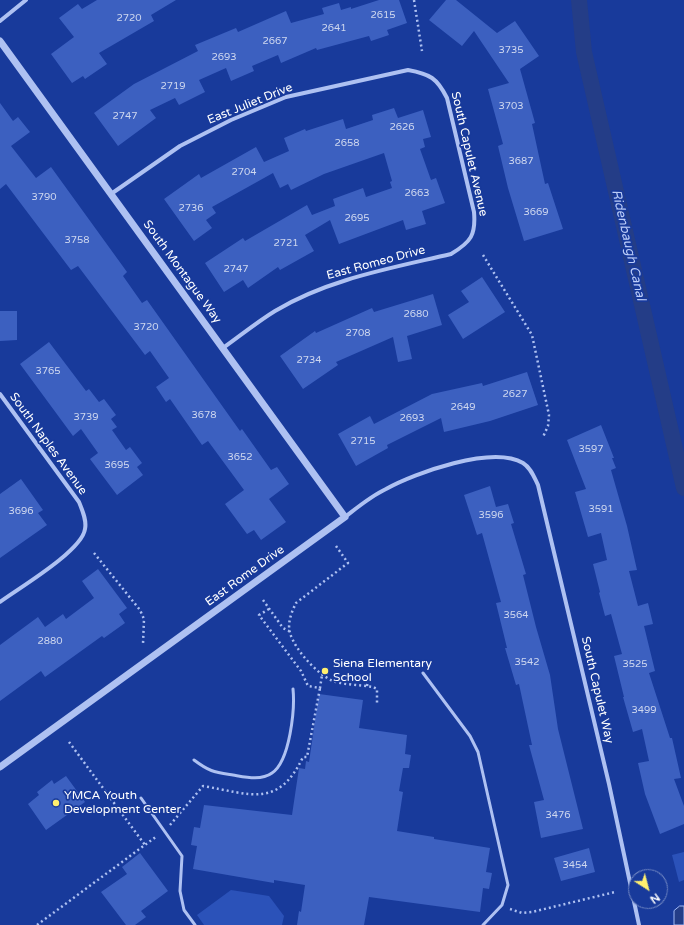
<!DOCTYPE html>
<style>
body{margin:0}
#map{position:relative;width:684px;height:925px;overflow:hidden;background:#183a9b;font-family:"Varela Round",sans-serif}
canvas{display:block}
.north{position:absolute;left:628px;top:869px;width:40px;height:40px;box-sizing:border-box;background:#183a9b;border:1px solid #7489c3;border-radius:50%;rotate:144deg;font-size:11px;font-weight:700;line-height:16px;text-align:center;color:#fff}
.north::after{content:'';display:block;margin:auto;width:14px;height:18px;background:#ffef6f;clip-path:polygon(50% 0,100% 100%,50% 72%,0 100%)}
</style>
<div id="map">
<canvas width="684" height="925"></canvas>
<div class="north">N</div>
</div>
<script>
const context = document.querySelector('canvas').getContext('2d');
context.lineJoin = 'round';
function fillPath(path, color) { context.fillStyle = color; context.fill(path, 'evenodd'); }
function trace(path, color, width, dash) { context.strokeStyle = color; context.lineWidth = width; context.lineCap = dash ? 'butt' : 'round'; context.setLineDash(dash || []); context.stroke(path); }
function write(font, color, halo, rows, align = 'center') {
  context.font = font + ' "Varela Round",sans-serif'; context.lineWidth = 3.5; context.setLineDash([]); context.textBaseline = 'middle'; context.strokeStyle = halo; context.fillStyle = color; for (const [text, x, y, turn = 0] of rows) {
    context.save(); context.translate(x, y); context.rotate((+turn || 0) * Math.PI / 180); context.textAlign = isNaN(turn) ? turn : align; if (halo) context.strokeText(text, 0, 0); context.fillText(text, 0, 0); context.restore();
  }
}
fillPath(new Path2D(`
 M684 852V880L679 882 672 855Z
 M231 890 269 896 284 916 282 925H204L197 915Z`), '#2b52b9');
const water = new Path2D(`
 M680 906H684V925H674V911Z`);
fillPath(water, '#243d87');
trace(water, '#a1b9f4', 1);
trace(new Path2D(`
 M579 0 584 52 684 488`), '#243d87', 16);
fillPath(new Path2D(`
 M97 0H176L151 15 154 21 99 53 107 64 85 79 83 76 72 83 51 54 74 37 59 18 78 4 82 9Z
 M379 0H399L407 23 387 30 389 35 371 41 369 36 317 50 316 48 281 63 278 55 252 66 254 71 231 81 226 68 199 80 205 92 179 105 175 98 150 110 156 118 118 146 94 113 134 84 198 51 195 45 236 28 238 32 286 11 291 23 324 14 322 8 339 3 341 10 351 7V9Z
 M446 0H456L497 33 515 21 539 56 520 69 535 123 532 124 545 184 548 183 563 229 524 241 508 188 498 146 503 144 488 89 509 83 474 31 462 46 429 20Z
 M0 103 13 121 18 117 30 132 11 146 36 178 51 167 127 272 123 276 142 303 147 300 240 431 242 429 271 470 277 467 289 484 269 499 286 522 261 540 254 530 247 534 225 504 244 490 208 441 202 445 170 399 166 402 156 387 169 378 150 351 145 355 78 266 71 270 6 184 0 189Z
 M394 108 398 118 423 110 431 137 423 139 425 147 420 149 431 180 436 178 445 203 422 211 426 224 406 230 403 220 339 244 330 220 305 235 314 251 280 270 278 267 248 288 243 280 224 292 205 263 243 238 245 241 307 205 312 215 335 206 333 199 363 188 366 197 392 188 390 182 392 181 384 153 324 174 291 190 288 184 280 188 273 173 212 207 216 213 206 220 212 228 194 241 164 199 199 174 201 178 256 147 264 162 289 151 284 138 305 129 306 131 343 119 346 129 373 120 372 115Z
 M482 277 505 312 463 339 448 315 469 302 461 291Z
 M433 294 442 325 407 336 412 359 398 362 393 337 336 362 338 365 303 389 280 356 315 331 316 333 372 308 374 312Z
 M0 311H17V340L0 341Z
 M49 342 86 391 89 389 99 402 104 399 116 415 111 419 117 427 112 430 126 450 130 447 142 463 137 467 143 475 117 495 90 459 98 453 81 429 73 436 20 364Z
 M527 372 538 405 490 421 444 432 441 418 387 445 388 448 356 466 338 434 370 416 374 424 432 394 482 383 483 386Z
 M601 425 614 458H612L616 468 611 470 627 526 637 570 629 571 638 606 648 603 653 624 644 626 655 671 649 673 670 738H672L681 778 674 779 684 806V824L660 834 645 794 638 763 649 761 642 729 633 732 623 697H624L614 656 622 654 611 614 605 616 599 593 600 592 593 564 607 560 601 533 588 537 575 492 586 489 567 440Z
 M21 479 43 510 38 513 47 525 0 558V494Z
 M490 486 496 507 508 504 514 523 511 524 526 574 523 575 536 627 550 675 558 729 583 829 541 838 534 802 544 800 529 745H532L519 684 516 685 505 648H507L496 603 501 602 482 533 477 535 464 495Z
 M98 569 127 608 119 614 125 623 104 638 102 636 45 677 41 671 0 701V645L38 617 45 627 63 614 66 619 94 598 82 581Z
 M319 694 363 700 359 728 407 735 405 754 411 755 409 768H403L399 791 403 792 397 831 434 837V839L490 848 486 872 492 873 489 889 483 888 480 912 369 897 364 925H297L299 911 301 912 305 885 274 880V883L193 869 197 846 191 845 194 827 200 828 204 805 292 815 299 768 305 769 306 761 309 762Z
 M66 776 85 802 46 830 28 804 39 795 37 792 52 780 54 784Z
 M589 848 595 872 561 881 554 858Z
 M140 853 168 891 141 911 146 917 135 925H126L101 892 127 874 122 867Z`), '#3c60c0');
trace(new Path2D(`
 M414 0 422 51
 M483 255 532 335 549 415 548 426 543 437
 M336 546 348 563 296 603C292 611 287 623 290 633 295 650 317 674 333 681 345 685 361 685 373 687L377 689V704
 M94 553 140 610 144 619 143 644
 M263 600 283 628 289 631
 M269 609 259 615 301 671 308 686 320 688 322 675
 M367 686 368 681
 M69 742 145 845
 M170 825 203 786C251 794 278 809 303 757H307L320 688
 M510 909 522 913 532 912 615 892
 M37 925 157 836`), '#aec1f2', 2.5, [2, 3]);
trace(new Path2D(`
 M423 673 470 736 478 752 508 885 502 905 483 925
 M194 760C210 772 214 772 233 775 245 777 261 781 272 773 290 761 295 709 293 689
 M141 798 182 856 180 891 184 910 195 925`), '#aec1f2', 3);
trace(new Path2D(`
 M0 21 26 0
 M111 194 180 146 231 120 286 97 408 70C430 74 437 78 447 98L474 212C476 235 471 242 451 254 392 268 328 279 275 311 257 322 240 336 223 348
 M0 394 79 502C82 510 87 520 85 529 82 551 19 588 0 602
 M345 517C358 507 371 496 386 489 415 473 492 445 523 463 531 468 534 477 538 485L609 784 639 925`), '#aec1f2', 4);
trace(new Path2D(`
 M0 41 345 517 0 767`), '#aec1f2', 7);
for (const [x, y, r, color] of [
 [325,671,4,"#ffef6f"],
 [56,803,4,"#ffef6f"]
]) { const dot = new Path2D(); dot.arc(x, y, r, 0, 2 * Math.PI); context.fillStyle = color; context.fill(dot); trace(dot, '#183a9b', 1.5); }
write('10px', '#ced7ef', null, [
 ["2615",383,15],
 ["2720",129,18],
 ["2641",334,28],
 ["2667",275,41],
 ["3735",511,50],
 ["2693",224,57],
 ["2719",173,86],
 ["3703",511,106],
 ["2747",125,116],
 ["2626",402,127],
 ["2658",347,143],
 ["3687",521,161],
 ["2704",244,172],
 ["2663",417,193],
 ["3790",44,197],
 ["2736",191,208],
 ["3669",536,212],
 ["2695",357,218],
 ["3758",77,240],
 ["2721",286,243],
 ["2747",236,269],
 ["2680",416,314],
 ["3720",146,327],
 ["2708",358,333],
 ["2734",309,360],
 ["3765",48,371],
 ["2627",515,394],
 ["2649",463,407],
 ["3678",204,415],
 ["3739",86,417],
 ["2693",412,418],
 ["2715",363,441],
 ["3597",591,449],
 ["3652",240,457],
 ["3695",117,465],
 ["3591",601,509],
 ["3696",21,511],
 ["3596",491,515],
 ["3564",516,615],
 ["2880",50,641],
 ["3542",527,662],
 ["3525",635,664],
 ["3499",644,710],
 ["3476",558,815],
 ["3454",575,865]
]);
write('12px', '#fff', '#183a9b', [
 ["East Juliet Drive",250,104,-22],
 ["South Capulet Avenue",469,154,77],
 ["East Romeo Drive",376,263,-15],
 ["South Montague Way",182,272,54],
 ["South Naples Avenue",48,444,54],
 ["East Rome Drive",245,576,-36],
 ["South Capulet Way",597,690,77]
]);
write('12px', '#fff', '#183a9b', [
 ["Siena Elementary",333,664],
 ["School",333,678],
 ["YMCA Youth",64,796],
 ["Development Center",64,810]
], 'left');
write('italic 13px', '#bbccf8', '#183a9b', [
 ["Ridenbaugh Canal",628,245,77]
]);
</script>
